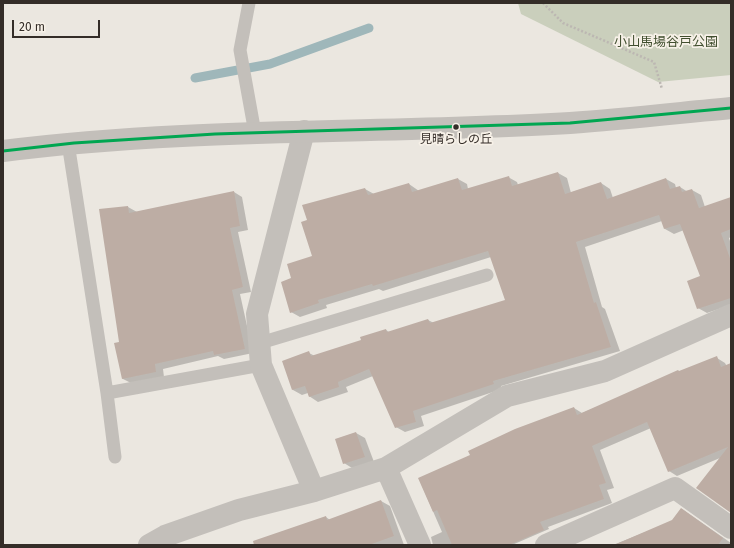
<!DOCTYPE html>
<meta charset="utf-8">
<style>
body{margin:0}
#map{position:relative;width:734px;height:548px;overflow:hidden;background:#ebe7e0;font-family:"Fira Sans",sans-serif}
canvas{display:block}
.frame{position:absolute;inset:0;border:4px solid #342d28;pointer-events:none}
.scale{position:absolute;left:12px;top:20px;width:88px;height:18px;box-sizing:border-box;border:2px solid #342d28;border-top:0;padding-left:5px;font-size:12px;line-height:14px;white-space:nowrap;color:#342d28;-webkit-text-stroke:3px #f7f1e8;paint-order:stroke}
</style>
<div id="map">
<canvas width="734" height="548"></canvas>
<div class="frame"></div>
<div class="scale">20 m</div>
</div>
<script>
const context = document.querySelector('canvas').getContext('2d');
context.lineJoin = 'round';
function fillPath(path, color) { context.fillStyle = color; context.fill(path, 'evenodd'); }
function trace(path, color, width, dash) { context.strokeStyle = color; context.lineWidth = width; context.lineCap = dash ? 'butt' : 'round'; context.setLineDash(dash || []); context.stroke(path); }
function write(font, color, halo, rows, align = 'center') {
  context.font = font + ' "Fira Sans","Noto Sans JP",sans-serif'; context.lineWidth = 3.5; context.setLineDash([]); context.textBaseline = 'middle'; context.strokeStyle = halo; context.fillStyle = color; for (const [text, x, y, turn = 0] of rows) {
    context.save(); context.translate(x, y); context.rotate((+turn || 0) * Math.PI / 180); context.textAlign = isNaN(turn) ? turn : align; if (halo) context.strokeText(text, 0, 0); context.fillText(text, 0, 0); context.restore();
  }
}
fillPath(new Path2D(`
 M518 3H731V75L658 82 521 14Z`), '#cacfbc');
fillPath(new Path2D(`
 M558 173 567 178 571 193 601 183 610 189 613 198 666 179 675 184 676 188 680 187 688 192 692 190 701 195 705 207 731 198V237L729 238 731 244V305L707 313 698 308 702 277 684 230 674 234 665 229 662 221 585 247 602 307 605 309 620 351 501 386 502 389 421 416 424 426 405 432 396 427 373 376 346 387 348 392 318 402 309 396 308 393 302 395 293 390 283 362 309 353 315 356 362 341 386 330 389 332 428 320 434 323 506 301 491 257 383 291 379 289 326 305 327 308 300 317 291 312 292 279 313 257 309 221 365 189 374 194 409 184 419 191 458 179 467 184 468 189 508 177 517 182 518 185Z
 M234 192 242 197 248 230 238 232 251 292 240 294 253 353 224 359 218 356 163 369 164 377 131 383 123 379 120 343 101 210 128 207 137 212Z
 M717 358 725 363 731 374V511L720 458 677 476 669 471 651 428 600 450 614 488 607 490 612 503 548 527 549 529 512 545H433L431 537 442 532 419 479 574 408 582 413Z
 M356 433 365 438 374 462 352 468 344 463Z
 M381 501 390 506 404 545H254L283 532 326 517 330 520Z
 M682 509 731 543 729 545H613L673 521Z`), '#0003');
trace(new Path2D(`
 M195 78 270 64 369 28`), '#9fb7ba', 9);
fillPath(new Path2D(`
 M558 172 565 194 601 182 607 199 666 178 670 189 680 186 682 192 692 189 699 208 731 197V229L721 233 731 261V298L697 309 687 281 700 276 680 224 664 229 659 215 576 242 594 303 596 302 611 347 493 381 494 384 413 411 416 422 395 428 369 369 338 382 339 387 309 397 305 386 292 390 282 361 309 351 311 356 361 340 360 337 386 329 387 332 428 319 430 323 505 300 488 251 373 286 372 284 318 300 319 303 290 313 281 282 291 278 287 264 312 256 301 222 307 220 302 205 365 188 368 195 409 183 412 192 458 178 462 190 509 176 512 186Z
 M234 191 240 226 230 228 243 287 232 290 245 349 214 355 213 351 155 364 156 372 122 379 114 343 119 342 99 209 128 206 129 213Z
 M717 356 721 367 731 363V513L696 488 728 447 668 472 647 422 592 446 606 483 599 485 604 499 540 522 544 530 509 545H452L437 510 433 512 418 478 470 455 468 451 515 429 574 407 577 415 678 370 679 371Z
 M356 432 365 457 343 464 335 439Z
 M381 500 394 536 369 545H254L253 541 326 516 327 520Z
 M681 508 723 538 718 545H614L672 520Z`), '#bdada4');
trace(new Path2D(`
 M543 3 563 23 654 62 662 89`), '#bcb7b2', 2.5, [2, 2]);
trace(new Path2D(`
 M249 3 240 50 255 133
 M68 143 107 393 115 457
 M260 343 487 275
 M107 393 261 365`), '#c3bfba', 13);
trace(new Path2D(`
 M304 131 257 314 261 365 314 491
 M386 468 420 545
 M149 545 165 536 239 510 314 491 386 468 507 396 605 371 731 315
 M546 545 675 488 731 528`), '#c3bfba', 22);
trace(new Path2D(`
 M3 151C191 127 381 134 570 123 624 119 678 113 731 108`), '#c3bfba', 22);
trace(new Path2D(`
 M3 151 74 143 215 134 570 123 731 108`), '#00a651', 3);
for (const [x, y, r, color] of [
 [456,127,3.5,"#342d28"]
]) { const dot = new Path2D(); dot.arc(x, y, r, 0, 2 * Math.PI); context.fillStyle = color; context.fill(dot); trace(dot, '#f7f1e8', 1.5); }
write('12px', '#342d28', '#f7f1e8', [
 ["見晴らしの丘",456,140]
]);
write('13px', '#414f2f', '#f7f1e8', [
 ["小山馬場谷戸公園",666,42]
]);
</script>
